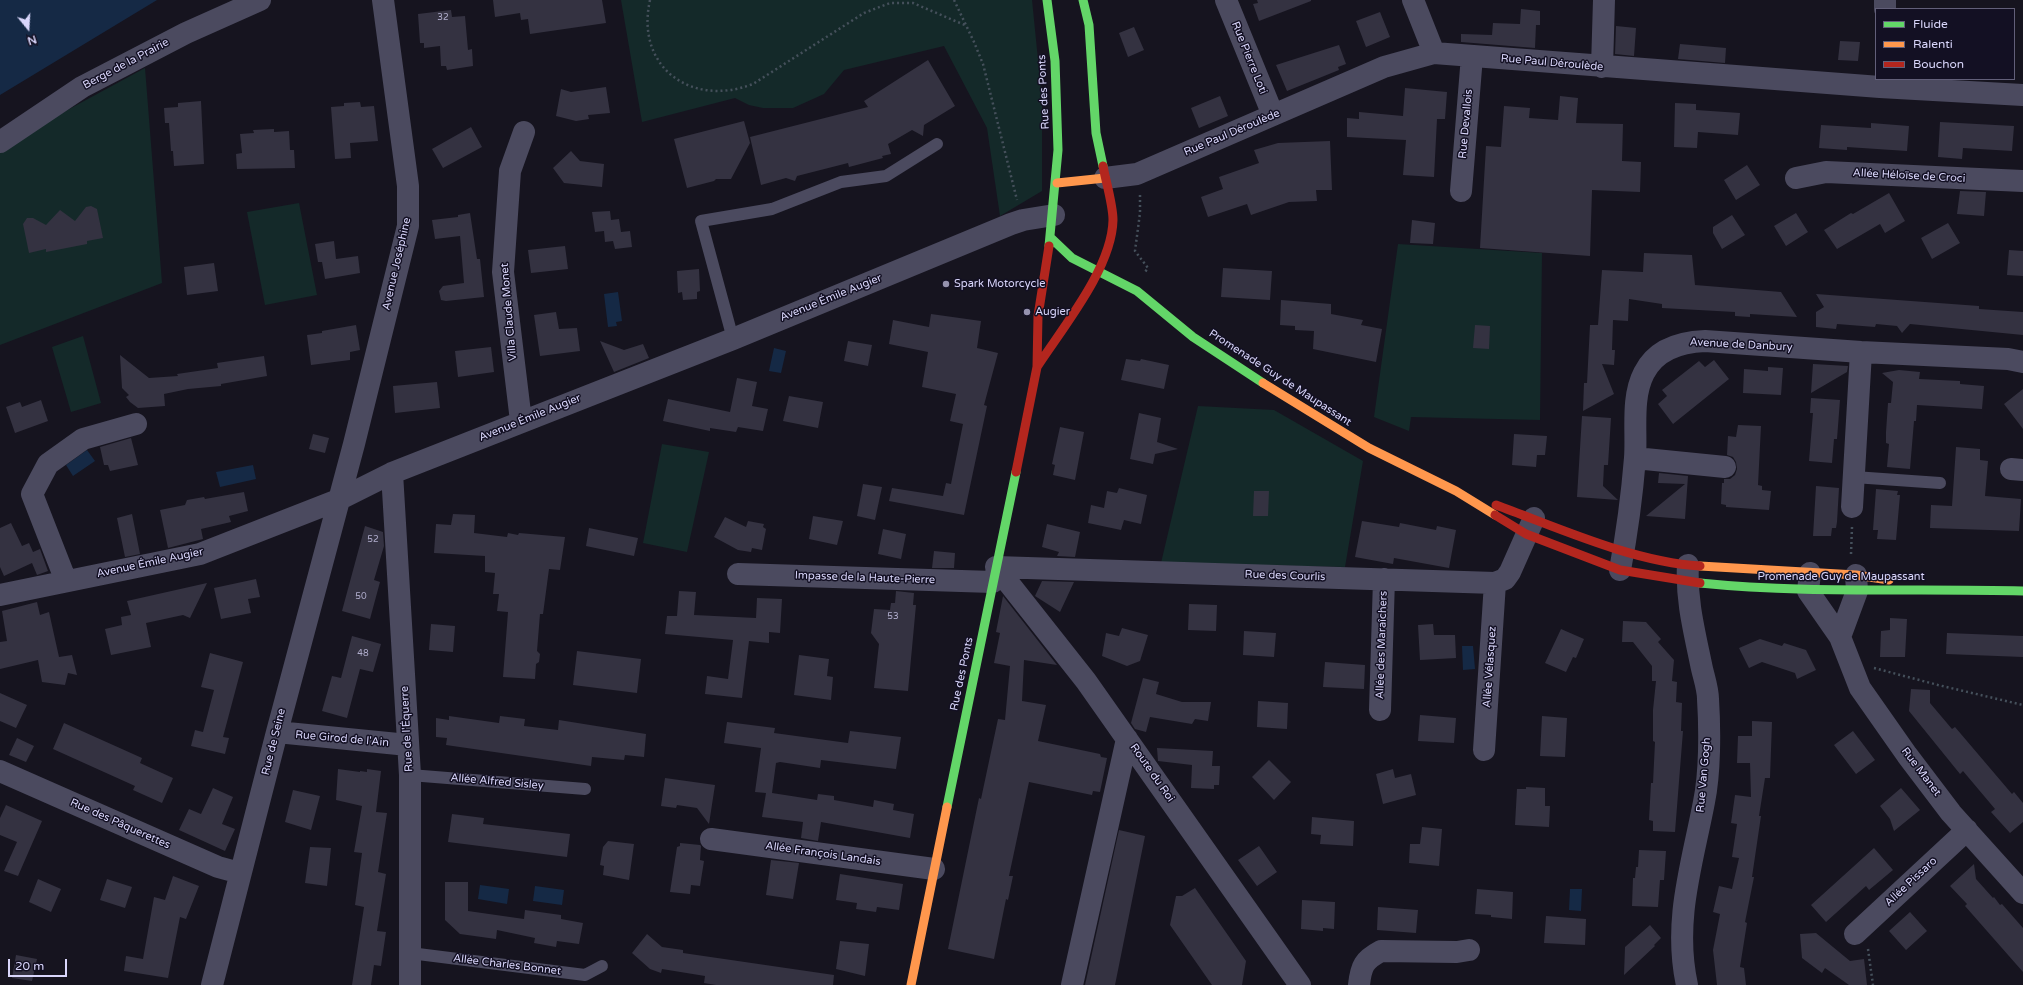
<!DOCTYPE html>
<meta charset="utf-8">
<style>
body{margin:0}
#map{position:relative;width:2023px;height:985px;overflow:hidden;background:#16141f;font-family:"Varela Round",sans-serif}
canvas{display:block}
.legend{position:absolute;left:1875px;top:8px;width:140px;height:72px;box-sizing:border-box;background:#131023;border:1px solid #625f79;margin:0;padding:5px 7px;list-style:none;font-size:12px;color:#d9d6fb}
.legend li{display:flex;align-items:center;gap:8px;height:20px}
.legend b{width:20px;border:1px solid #625f79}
.north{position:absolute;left:8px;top:8px;width:40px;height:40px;-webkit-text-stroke:3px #131023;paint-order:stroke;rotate:162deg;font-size:11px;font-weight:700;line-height:16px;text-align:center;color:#d9d6fb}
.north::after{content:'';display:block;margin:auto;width:14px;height:18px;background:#d9d6fb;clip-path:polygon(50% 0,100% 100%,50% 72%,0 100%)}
.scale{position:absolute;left:8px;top:959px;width:59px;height:18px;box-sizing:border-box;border:2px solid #d9d6fb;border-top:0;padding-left:5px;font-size:12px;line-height:14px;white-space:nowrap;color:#d9d6fb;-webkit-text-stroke:3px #131023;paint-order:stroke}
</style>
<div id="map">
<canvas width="2023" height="985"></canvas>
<ul class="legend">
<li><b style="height:5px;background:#63d668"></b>Fluide</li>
<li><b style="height:5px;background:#ff974d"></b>Ralenti</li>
<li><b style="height:5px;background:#b3261e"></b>Bouchon</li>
</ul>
<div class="north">N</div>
<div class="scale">20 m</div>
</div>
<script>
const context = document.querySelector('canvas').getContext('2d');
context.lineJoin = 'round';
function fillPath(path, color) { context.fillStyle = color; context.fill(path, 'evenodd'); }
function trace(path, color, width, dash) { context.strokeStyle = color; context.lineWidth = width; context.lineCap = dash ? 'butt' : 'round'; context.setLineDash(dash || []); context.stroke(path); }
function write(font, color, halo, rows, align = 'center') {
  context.font = font + ' "Varela Round",sans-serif'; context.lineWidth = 3; context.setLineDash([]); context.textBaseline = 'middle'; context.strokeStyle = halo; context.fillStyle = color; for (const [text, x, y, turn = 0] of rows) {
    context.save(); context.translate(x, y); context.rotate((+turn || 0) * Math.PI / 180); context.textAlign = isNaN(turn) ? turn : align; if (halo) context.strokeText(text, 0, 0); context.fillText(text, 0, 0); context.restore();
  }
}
fillPath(new Path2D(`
 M621 0H1032L1042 100V191L1000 216 987 128 944 46 844 70 824 94 793 108H763L749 105 735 98 642 122Z
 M145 68 162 283 0 345V153L62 113Z
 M299 203 317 295 265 305 247 212Z
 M1398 244 1542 253 1540 420 1411 417 1409 431 1374 417Z
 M83 336 101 403 71 412 52 347Z
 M1198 406 1274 410 1363 461 1345 567 1161 563Z
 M662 444 709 452 687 552 643 543Z`), '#142929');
fillPath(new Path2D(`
 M0 0H157L0 95Z
 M618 292 622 321 616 322 617 326 608 327 604 294Z
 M774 348 786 351 781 373 769 371Z
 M87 450 95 461 73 476 66 465Z
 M253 465 256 479 220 487 216 472Z
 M1462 646H1473L1475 669 1463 670Z
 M480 885 509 889 507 904 478 899Z
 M535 886 564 890 562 905 533 901Z
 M1570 889H1582L1581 911 1569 910Z`), '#152945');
fillPath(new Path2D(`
 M493 0H602L606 23 530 34 528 19 521 20 520 13 495 17Z
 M1257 0H1311V1L1259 21 1253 4 1258 3Z
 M1521 9 1540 11V25H1536L1535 48 1461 42V34L1492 35 1493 23 1520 24Z
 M451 10 452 17 465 16 468 50 472 49 473 66 447 70 446 66H441L440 46 424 48V43H420L418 14Z
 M1380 12 1390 37 1366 47 1356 21Z
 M1616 26 1636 28 1634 56 1615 54Z
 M1134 27 1144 50 1128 57 1119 33Z
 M1840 41 1860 42 1858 61 1838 60Z
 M1680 44 1726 48 1725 63 1678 59Z
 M1339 45 1346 64 1338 67 1339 70 1287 91 1276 65Z
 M928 60 955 106 924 125 923 136 912 130 888 144 891 154 882 156 883 158 849 167 848 163 797 176 795 181 786 178 761 185 750 137 868 107 864 101Z
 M606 87 610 113 588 115 589 119 576 121 556 116 561 89 571 92Z
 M1405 88 1447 92 1445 119H1437L1434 177 1403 175 1406 140 1347 137V118L1359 119V112L1403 116Z
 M1220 96 1228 116 1199 128 1191 108Z
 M1560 96 1578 98 1576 123 1623 124 1622 161 1641 162 1640 192 1592 190 1590 256 1480 248 1486 146 1501 147 1504 106 1530 108 1529 118 1558 120Z
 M201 101 204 164 174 166 173 151H171L169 123H165L164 108 178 107V103Z
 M360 102 361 107 374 106 378 141 350 143 351 158 335 159 331 107 344 106V103Z
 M1675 103 1696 104V110L1740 113 1738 135 1698 132 1697 148 1674 147Z
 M744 121 750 143 731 179H716L714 181 687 188 674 139Z
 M1940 122 2014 126 2012 151 1963 148 1962 159 1938 157Z
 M1871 123 1909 126 1907 151 1847 147V150L1819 148 1821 125 1871 128Z
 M471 127 482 147 443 168 432 149Z
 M274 129V132L289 131 290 150H294L295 168 237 169 236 154 242 153 240 134 254 133 253 130Z
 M1330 141 1332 190H1316L1317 201 1289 202 1251 215 1247 204 1208 217 1201 197 1223 189 1219 177 1259 163 1254 150 1278 143Z
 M571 151 580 161 604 164 602 187 564 183 553 168Z
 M1747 165 1760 185 1736 200 1724 180Z
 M1960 191 1986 192 1984 216 1957 214Z
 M1889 193 1905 221 1885 233 1880 224 1837 249 1824 230 1851 213 1853 214Z
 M91 206 97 209 103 238 87 241V244L46 252V249L29 253 23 224 27 218H33L46 225 60 210 75 221 86 207Z
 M610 211 611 220 619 219 621 232 630 231 632 247 615 249 613 241 605 242 604 231 595 232 592 212Z
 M470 213 477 259H480L484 297 446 301 441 300 439 291 443 286 464 283 460 236 435 239 432 220 458 217V215Z
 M1796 213 1808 232 1786 246 1774 226Z
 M1732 215 1745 235 1722 249 1713 233V227Z
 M1412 220 1435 223 1433 244 1410 243Z
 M1948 223 1960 243 1932 259 1921 238Z
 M334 241 336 259 358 256 360 273 325 279 322 262H318L315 244Z
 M565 246 568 269 531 273 528 250Z
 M2009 250 2023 251V276L2007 275Z
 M1644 253 1692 255 1695 285 1781 292 1797 317 1750 314V317L1735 316V312L1662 308V304L1629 299 1628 321 1613 320 1612 350H1615L1614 365 1602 364 1614 394 1583 411 1584 383H1587L1590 325H1598L1602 270 1643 272Z
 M214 263 218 291 187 295 184 267Z
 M1223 268 1272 271 1270 300 1221 297Z
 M699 269 700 291 697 292V299L683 300 682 292 678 293 677 271Z
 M1816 294 1979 306V309L2023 312V335L1910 324 1902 333 1897 326 1876 324 1875 327 1837 324 1836 329 1816 327V312L1824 307Z
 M1281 300 1331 304V314L1363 320 1361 325 1382 329 1376 362 1313 349 1314 331 1295 330V326L1280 325Z
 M556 312 559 329 577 328 580 351 540 356 534 315Z
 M931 314 981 321 977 348 998 353 984 405 987 406 964 515 889 501 892 488 943 496 946 483 951 484 963 424 950 421 956 394 922 387 928 352 889 344 893 320 929 327Z
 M356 325 360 350 350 352V360L311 365 307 335 322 333V331Z
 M1475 325 1490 326 1489 349 1473 348Z
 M600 341 624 350 643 344 649 358 614 372Z
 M848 341 872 345 868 366 844 361Z
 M491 347 494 372 458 377 455 351Z
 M120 355 149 378 178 376 177 374 218 368 217 363 264 356 267 376 221 384V386L188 389 164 394 165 406 138 408 130 402 126 397 129 395 122 388Z
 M1126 359 1140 361 1141 359 1169 365 1164 389 1121 380Z
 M1714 360 1729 379 1673 424 1658 404 1667 396 1662 390 1699 361 1705 367Z
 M1813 364 1848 366 1847 372 1811 393Z
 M1768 367 1783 368 1781 395 1743 393 1744 369 1768 371Z
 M1899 370 1920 372 1919 379 1960 381V384L1984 386 1982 409 1917 405 1916 421H1914L1910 469 1887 467 1889 444 1886 443V432L1888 403H1891L1893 382 1882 373Z
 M737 378 757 382 752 406 768 409 763 431 738 427 736 432 710 428V431L663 421 668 399 730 412Z
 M437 382 440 408 395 413 393 386Z
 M2023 389V429L2004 404Z
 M789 396 823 402 818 428 783 421Z
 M1811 398 1840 400 1837 439H1834L1832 463 1809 461 1813 413H1810Z
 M41 400 48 421 15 433 6 407 20 402 22 407Z
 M1139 413 1161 418 1157 442 1178 449 1155 454 1153 464 1130 459Z
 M1582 416 1611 418 1608 465H1604L1603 486 1618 500 1577 497Z
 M1738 425 1761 426 1758 485 1762 486V490L1771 491 1769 510 1726 507V505L1721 504 1722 483H1724V479H1730L1735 475 1737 469 1736 462 1733 457 1727 455 1728 436 1736 437Z
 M1060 427 1084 432 1075 480 1053 475 1055 465 1052 464Z
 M313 434 329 438 325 453 309 449Z
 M1514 434 1547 436 1545 455H1537L1536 467 1512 465Z
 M131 438 138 465 110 471 108 465H104L100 447Z
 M1956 447 1980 449V460L1988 461 1985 496 2021 499 2019 531 1930 528 1931 505 1952 506Z
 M1659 473 1688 476 1685 519 1646 516 1685 484 1658 483Z
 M863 484 882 487 875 520 857 516Z
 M1816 486 1839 488 1837 522 1836 528H1832L1831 536H1813Z
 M1119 488 1147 495 1141 524 1124 520 1121 530 1088 523 1091 505 1104 508 1107 491 1117 493Z
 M1876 489 1898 491 1897 495H1900L1896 540 1877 539 1878 530H1873Z
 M1254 491H1269L1268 516H1253Z
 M244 492 248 511 229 516 231 522 201 529 203 539 168 548 160 510 185 505 187 500 204 497 205 499Z
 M132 514 140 554 125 557 117 518Z
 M453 514 475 515 474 533 507 537 508 533 518 535 519 533 565 537 560 570 549 569 543 614H540L537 651 540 654 539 662 536 664 535 679 503 677 508 612 497 611 499 594H493L495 573 485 572V556L434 553 436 524 451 525Z
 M813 516 843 521 837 545 809 539Z
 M725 517 746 527 748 521 764 524 763 527 766 529 762 550 752 548 751 552 738 550 714 537Z
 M1362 521 1399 527 1400 523 1436 530 1437 526 1456 530 1449 568 1394 558 1393 564 1355 557Z
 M11 523 22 546 29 543 33 552 40 549 48 571 37 575 32 563 4 576 0 567V528Z
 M1047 524 1080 532 1075 557 1057 556 1059 552 1042 547Z
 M365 526 383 532 384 546 374 580 380 582 370 619 342 611Z
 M589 528 638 538 634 556 586 546Z
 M883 529 906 534 901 559 878 554Z
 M934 551 955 553 954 568H932Z
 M256 579 260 597 248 599 251 613 221 619 214 588Z
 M1042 581 1074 582 1060 612 1035 596Z
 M207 583 190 618 183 615 146 623 151 647 111 655 105 629 122 625 121 617 131 615 127 601Z
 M679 591 696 592 694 615 756 618 757 598 782 599 780 633 769 632V643L749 641 742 698 705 694 707 676 728 679 733 640 665 634 667 616H677Z
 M896 591 914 593 913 605H916L908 691 874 688 879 644 871 633 874 609 890 610 891 603H895Z
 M1003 596 1057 665 1024 660 1022 701 1046 705 1038 741 1100 754 1101 757 1107 758 1100 792 1093 791 1092 795 1029 782 1009 876H1013L1008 900 1006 899 994 959 948 949 979 798 981 799 998 719 1005 720 1010 666 994 663 1000 633 996 632Z
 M37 602 40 615 49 612 59 657 72 655 77 675 68 673 65 685 42 682 38 660 0 669V642L7 641 2 611Z
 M1189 604 1217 605 1216 631 1188 630Z
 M1890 618 1907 619 1905 657H1880L1881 631 1890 630Z
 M1623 621 1646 622 1661 639 1658 642 1674 660 1672 681 1677 682 1676 702 1682 703 1681 731H1683L1675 832 1653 831V821L1649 820 1651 783H1653L1655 742 1653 741V710L1656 681H1652V666L1633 642H1622Z
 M431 624 455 626 453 652 429 650Z
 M1433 624 1434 635H1455L1456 658 1420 660 1418 625Z
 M1122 628 1148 635 1140 661 1127 666 1102 656 1106 633 1119 636Z
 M1561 629 1584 639 1576 658 1573 657 1566 672 1545 663Z
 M1244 631 1276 633 1274 657 1243 655Z
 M1947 633 2023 636V657L1946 654Z
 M352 636 381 644 373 672 360 669 347 718 322 711 332 676 341 678Z
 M1760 639 1782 646 1784 643 1806 650 1816 670 1797 679 1795 673 1762 662 1749 668 1739 648Z
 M577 651 641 659 637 693 573 685Z
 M210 653 243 662 223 737 229 738 225 754 191 746 195 730 203 732 214 690 201 687Z
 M799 655 829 659 827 676 833 677 831 700 794 695Z
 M1325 662 1365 665 1364 689 1323 687Z
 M1143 678 1159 682 1156 694 1182 702H1211L1208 721 1195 719 1192 724 1150 717 1146 732 1135 729 1131 723Z
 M1911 689 1930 690V703L1952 729 1955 727 2012 794 2014 792 2023 803V822L2010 833 1991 812 1995 809 1963 771 1960 774 1909 711Z
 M0 693 27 705 16 728 0 721Z
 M1258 701 1288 703 1287 729 1257 727Z
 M1420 715 1456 718 1454 743 1418 741Z
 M449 716 499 723 500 716 525 719 524 726 558 730 559 720 646 734 644 757 625 755 624 760 592 757 591 766 446 745 447 738 436 737V718L449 720Z
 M1542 716 1567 718 1565 757 1540 756Z
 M1752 721 1772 722 1770 778H1765L1759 816H1761L1752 877H1754L1745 922 1747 923 1740 967 1744 968 1746 985H1717L1713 950 1720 914 1713 912 1719 886 1732 889 1739 858 1732 857 1737 824 1731 823 1735 795 1751 797 1750 763H1737L1738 736H1752Z
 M727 722 775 728 774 733 848 743 850 731 901 737 896 769 821 760 820 768 780 762 776 763 772 793 817 800 818 794 834 796V800L873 807 874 800 894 804 893 810 914 814 910 838 821 822 818 841 801 838 803 822 762 817 766 793 755 792 761 748 724 743Z
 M64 723 142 758 140 763 173 778 162 803 133 790 135 786 53 749Z
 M1853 731 1875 760 1856 774 1834 745Z
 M17 738 34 746 26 762 9 755Z
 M1157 748 1213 751 1212 766H1220L1219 785H1214V789L1191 788 1192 765 1158 761Z
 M1269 760 1291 782 1274 800 1252 777Z
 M338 769 360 772V771L367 772V769L381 771 376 812 387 813 378 872 386 874 377 931 386 932 381 966 374 965 371 985H352L364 907 355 905 362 853 354 852 362 806 336 800Z
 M1393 769 1395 778 1411 774 1416 795 1383 804 1376 774Z
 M665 778 715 785 709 824 697 808 677 805 676 808 661 806Z
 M1526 787 1545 788V806H1550L1549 827 1515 825 1517 789H1526Z
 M213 788 233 797 222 824 235 829 225 851 179 830 189 809 201 814Z
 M1901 788 1920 810 1894 831 1890 819 1880 806Z
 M293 790 320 796 311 830 285 822Z
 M6 805 42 821 18 876 4 871 17 842 0 835V818Z
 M452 814 484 818 483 824 570 834 567 857 448 842Z
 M1312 817 1354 821 1353 846 1320 844 1321 835 1311 834Z
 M1422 827 1442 829 1439 866 1409 863 1410 844H1420Z
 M1119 830 1145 836 1115 985H1085Z
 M608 841 634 844 629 880 603 875 604 866 600 865 603 847Z
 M680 843 700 845 701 846 700 860 704 861 700 886 691 885 690 894 670 892 677 847 680 846Z
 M1259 846 1277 872 1257 886 1238 860Z
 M310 847 331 848 327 886 305 883Z
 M1874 848 1893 870 1869 890 1866 886 1826 922 1811 905Z
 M1639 850 1666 851 1664 880H1660L1658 907 1632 906 1633 878H1635L1636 867H1638Z
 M771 860 799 863 793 899 766 895Z
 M1974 864 1976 879 1993 898 1994 897 2000 905 2002 904 2023 928V972L1965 906 1967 904 1950 886Z
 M840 874 903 884 899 910 877 907 876 912 856 909 857 903 836 900Z
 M173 876 199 886 186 919 180 917 168 978 124 971 126 956 143 959 154 897 165 900Z
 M38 879 61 889 51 912 29 902Z
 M107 879 132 887 125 908 100 900Z
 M445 882H468V911L524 919 525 910 561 915V919L583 923 579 944 557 941 556 947 534 943 535 938 497 930 496 939 460 934 445 920Z
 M1195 888 1246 961 1242 985H1212L1170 925 1176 896H1182Z
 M1477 889 1513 892 1512 919 1491 917V915L1475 914Z
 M1302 900 1335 902 1334 929 1323 928V931L1301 929Z
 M1378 907 1418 910 1416 933 1377 930Z
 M1910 912 1927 931 1906 950 1889 931Z
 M1546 916 1586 919 1585 945 1544 943Z
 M1650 925 1661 938 1654 945 1655 946 1624 975 1625 947Z
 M1816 933 1850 961 1864 959 1867 985H1849L1825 968 1822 973 1802 958 1800 934Z
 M647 934 662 947 683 950V953L834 975 833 985H716L704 983 705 976 662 969 661 973 650 969 632 953Z
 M840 941 869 944 865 976 836 969Z
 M16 955 37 959 32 981 12 978Z`), '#343241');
trace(new Path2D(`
 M650 0C635 67 691 108 753 84L864 13 890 3H913L967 26
 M954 0 974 42 983 64 1017 200
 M1140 195V213L1135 251 1148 268 1145 272
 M1851 554 1852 527
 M1874 668 1938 685 2023 705
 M1868 949 1873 985`), '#45505b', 2.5, [2, 3]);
trace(new Path2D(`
 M733 339 701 221 772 209 841 182 886 176 937 144
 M1854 477 1940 483
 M410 775 585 789
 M410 953 585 975 602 966`), '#4b4a5f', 12);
trace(new Path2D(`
 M1226 0 1273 115
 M1413 0 1434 53
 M1885 9V0
 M1602 67 1604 0
 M0 142 82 87 186 33 260 0
 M1105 178 1137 174 1384 67 1434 53 1880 87 2023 95
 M1796 178 1826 172 2023 181
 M1461 191 1472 56
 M521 421 503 272 510 171 524 132
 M1635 458 1725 467
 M2011 469 2023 470
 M392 473 410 775V985
 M1852 507 1861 352
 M996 567 1495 583 1505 579 1510 572 1534 518
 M996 567 1086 681 1300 985
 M1620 570C1627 533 1632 495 1635 458 1637 431 1631 398 1644 373 1656 349 1680 342 1705 341L1861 352 2008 359 2023 362
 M1810 573 1808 591 1840 637 1860 688 1907 755 1951 813 2023 893
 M738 574 993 582
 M66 581 32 494 48 464 83 439 136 424
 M0 595 200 554 338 500 392 473 733 339 1011 224 1023 220 1054 215
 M1840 637 1857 591 1856 575
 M1380 710 1384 579
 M277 732 408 745
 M1484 750 1495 583
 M0 771 218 867 240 873
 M711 839 934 869
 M1855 934 1967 830
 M212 985 277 732 354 444 408 226V186L383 0
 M1072 985 1127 739
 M1359 985C1361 966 1364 960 1381 951L1457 952 1469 950
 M1687 985C1673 921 1692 865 1704 802 1710 773 1710 730 1708 699 1708 688 1703 675 1701 664 1694 630 1686 599 1688 565`), '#4b4a5f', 22);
trace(new Path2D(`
 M1047 0 1055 61 1058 150 1049 246
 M1083 0 1089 25 1096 133 1103 166
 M1051 238 1072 258 1137 291 1193 337 1263 383
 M1700 583C1807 594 1915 588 2023 591
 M947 807 1016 472`), '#63d668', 9);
trace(new Path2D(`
 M1057 183 1105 178
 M1263 383 1369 448 1456 491 1495 515
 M1700 566 1856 575 1889 580
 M911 985 947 807`), '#ff974d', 9);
trace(new Path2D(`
 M1037 367C1063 327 1112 268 1113 220 1113 205 1106 182 1103 166
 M1016 472 1037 367 1038 316 1049 246
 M1496 505C1559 528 1633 562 1700 566
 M1495 515 1526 534 1620 570 1700 583`), '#b3261e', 9);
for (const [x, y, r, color] of [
 [946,284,4,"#9592ae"],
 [1027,312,4,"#9592ae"]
]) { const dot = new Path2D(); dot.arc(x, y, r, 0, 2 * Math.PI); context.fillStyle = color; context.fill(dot); trace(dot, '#131023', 1.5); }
write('9px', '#b0adcc', null, [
 ["32",443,18],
 ["52",373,540],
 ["50",361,597],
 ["53",893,617],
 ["48",363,654]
]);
write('11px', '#d9d6fb', '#131023', [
 ["Rue Pierre Loti",1249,58,68],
 ["Rue Paul Déroulède",1552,63,5],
 ["Berge de la Prairie",126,64,-28],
 ["Rue des Ponts",1044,92,-93],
 ["Rue Devallois",1466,124,-85],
 ["Rue Paul Déroulède",1232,133,-23],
 ["Allée Héloïse de Croci",1909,176,3],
 ["Avenue Joséphine",397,264,-77],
 ["Avenue Émile Augier",831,298,-22],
 ["Villa Claude Monet",509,312,-95],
 ["Avenue de Danbury",1741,345,3],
 ["Promenade Guy de Maupassant",1280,378,33],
 ["Avenue Émile Augier",530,418,-22],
 ["Avenue Émile Augier",150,563,-12],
 ["Rue des Courlis",1285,576,2],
 ["Promenade Guy de Maupassant",1841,577],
 ["Impasse de la Haute-Pierre",865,578,2],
 ["Allée des Maraîchers",1382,645,-88],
 ["Allée Vélasquez",1490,667,-86],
 ["Rue des Ponts",962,674,-78],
 ["Rue de l'Équerre",407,729,-93],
 ["Rue Girod de l'Ain",342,739,5],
 ["Rue de Seine",274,742,-76],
 ["Rue Manet",1921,772,53],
 ["Route du Roi",1152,773,55],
 ["Rue Van Gogh",1704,775,-85],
 ["Allée Alfred Sisley",497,782,5],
 ["Rue des Pâquerettes",120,824,24],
 ["Allée François Landais",823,854,8],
 ["Allée Pissaro",1911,882,-43],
 ["Allée Charles Bonnet",507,965,7]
]);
write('11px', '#d9d6fb', '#131023', [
 ["Spark Motorcycle",954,284],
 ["Augier",1035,312]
], 'left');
</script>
